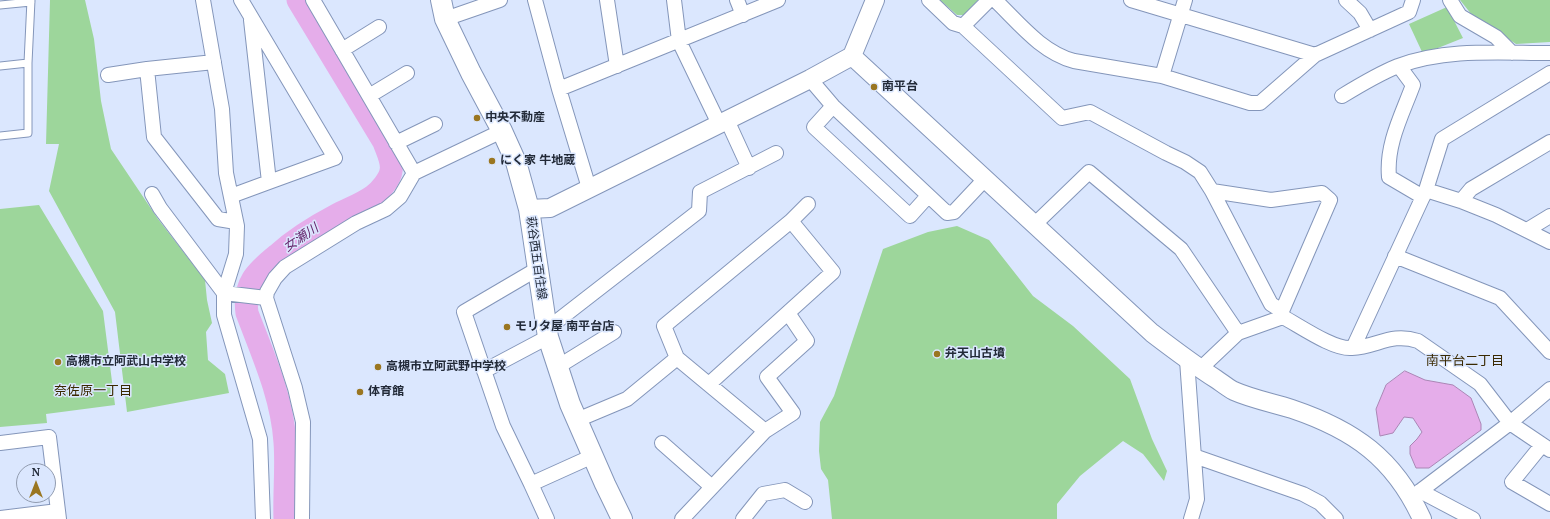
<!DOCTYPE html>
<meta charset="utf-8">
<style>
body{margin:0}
#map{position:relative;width:1550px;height:519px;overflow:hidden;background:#dbe7fe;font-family:"PT Serif",serif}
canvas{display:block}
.north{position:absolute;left:16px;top:463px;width:40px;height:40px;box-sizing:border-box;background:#dbe7fe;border:1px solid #919baf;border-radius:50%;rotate:0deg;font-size:11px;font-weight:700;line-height:16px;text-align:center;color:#222a38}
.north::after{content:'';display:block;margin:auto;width:14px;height:18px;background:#9a7621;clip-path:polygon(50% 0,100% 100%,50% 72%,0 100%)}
</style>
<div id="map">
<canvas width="1550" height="519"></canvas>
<div class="north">N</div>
</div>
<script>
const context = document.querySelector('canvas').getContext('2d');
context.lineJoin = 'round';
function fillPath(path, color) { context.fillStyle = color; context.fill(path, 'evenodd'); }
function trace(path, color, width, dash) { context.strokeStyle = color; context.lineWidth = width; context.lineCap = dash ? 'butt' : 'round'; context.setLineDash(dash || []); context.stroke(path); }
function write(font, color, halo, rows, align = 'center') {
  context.font = font + ' "PT Serif","Noto Sans JP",serif'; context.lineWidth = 3; context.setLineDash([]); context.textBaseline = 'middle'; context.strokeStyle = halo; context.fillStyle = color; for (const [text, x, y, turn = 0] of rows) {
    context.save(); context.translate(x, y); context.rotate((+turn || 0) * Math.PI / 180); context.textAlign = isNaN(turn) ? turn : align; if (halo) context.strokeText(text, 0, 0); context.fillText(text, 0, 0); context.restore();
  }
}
fillPath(new Path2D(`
 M50 0H85L94 39 101 101 111 149 158 219 205 280 207 300 212 323 206 332 208 360 225 374 229 393 127 412 115 312 49 191 59 144H46Z
 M940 0H978L964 15H957Z
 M1460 0H1550V42L1516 44 1472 15Z
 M1447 7 1463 38 1423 54 1409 24Z
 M39 205 103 311 115 405 46 414 47 423 0 427V209Z
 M957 226 989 240 1033 296 1073 326 1130 379 1152 439 1167 471 1164 481 1143 454 1123 441 1080 476 1057 504V519H832L828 480 821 469 819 451 820 422 834 396 883 249 928 232Z`), '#9dd69b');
const water = new Path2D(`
 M1405 371 1425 380 1453 385 1471 398 1481 424V430L1429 468H1416L1410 454V446L1417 439 1422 432 1413 418 1404 417 1393 433 1380 436 1376 409 1386 385Z`);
fillPath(water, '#e5adea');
trace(water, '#aa86b5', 1);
trace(new Path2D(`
 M285 519C284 494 287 468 285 442 282 397 263 355 247 313 243 284 256 272 277 255 295 239 314 227 335 216 348 209 362 204 373 196 380 191 390 179 391 171 393 162 387 151 384 142L298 0`), '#e5adea', 23);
const service = new Path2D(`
 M0 5 31 2
 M0 66 28 63
 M0 136 28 133V63L31 0`);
const minor = new Path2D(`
 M203 0 222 109 226 173 237 226 236 254 224 293V315L260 439 263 519
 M241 0 335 158 269 182 251 20
 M313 0 414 173
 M535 0 559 89 778 0
 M607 0 617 66
 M674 0 679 41 719 124
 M737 0 743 15
 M929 0 953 23 963 26 1062 118 1090 112 1166 153 1185 162 1200 172 1212 191
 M995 0C1019 23 1041 52 1074 61L1162 76 1250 103H1260L1315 55 1409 12 1413 0
 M1131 0 1315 55
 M1346 0 1360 13 1370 30
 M1450 0 1460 16 1496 37 1512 53
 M445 19 500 0
 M963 26 989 0
 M342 50 379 27
 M214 62 147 69 154 137 218 219 236 222
 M1399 66 1413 85C1402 115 1386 144 1389 177L1423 197
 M108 75 147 69
 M1162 76 1185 0
 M810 79 833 106 947 213 954 212 985 179
 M559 89 589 188
 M369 96 407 73
 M1342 96C1360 85 1378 74 1398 66 1447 48 1499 53 1550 53
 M833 106 814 127 910 216 928 196
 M727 120 749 168
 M396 143 435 124
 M1426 190 1442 139 1550 73
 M152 194 160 208 224 293 266 298
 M231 196 269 182
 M1461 201 1471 189 1550 142
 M791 221 808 204
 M1034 225 1089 172 1181 249 1238 333
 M1527 230 1550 216
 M1395 256 1500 298 1550 352
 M1282 311 1271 304 1212 191 1271 200 1322 193 1330 200 1282 311 1283 317
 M547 329 699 211 700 192 776 153
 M1353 348 1426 190 1461 201 1496 215 1550 242
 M677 358 664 326 791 221 833 272 709 384
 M1187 360 1197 499 1191 519
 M559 366 614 332
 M1200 369 1238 333 1283 317C1300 326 1334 350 1352 348 1377 347 1391 332 1418 341L1480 384 1510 423 1550 450
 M484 371 548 337
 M577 420 627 399 677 358 765 431 682 519
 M765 431 793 413 767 377 807 341 788 313
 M0 443 49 437 59 519
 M662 443 712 487
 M1542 445 1512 482 1550 504
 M1194 456 1303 494 1320 503 1336 519
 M531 484 503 426 464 312 539 268
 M1420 491 1473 519
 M1411 498 1510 423 1550 389
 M0 518 58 511
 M302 519 303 422 295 388 266 298 267 292 275 278 285 267 356 223 386 209 400 197 414 173 502 131
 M547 519 531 484 593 456
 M743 519 763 494 785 490 805 502`);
const tertiary = new Path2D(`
 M852 56 1152 333C1173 349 1194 365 1216 379 1222 383 1228 388 1234 391 1252 399 1273 403 1292 409 1354 430 1394 458 1422 519
 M529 209 550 208 810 79 852 56 875 0`);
const secondary = new Path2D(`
 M441 0 445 19 471 73 502 131 516 162 529 209 548 337 570 404 605 484 622 519`);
trace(service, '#8496ba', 9);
trace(minor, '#8496ba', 16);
trace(tertiary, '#8496ba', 20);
trace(secondary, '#8496ba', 22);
trace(service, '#fff', 7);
trace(minor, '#fff', 14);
trace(tertiary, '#fff', 18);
trace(secondary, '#fff', 20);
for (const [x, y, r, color] of [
 [874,87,4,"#9a7621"],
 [477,118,4,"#9a7621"],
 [492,161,4,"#9a7621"],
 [507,327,4,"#9a7621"],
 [937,354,4,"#9a7621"],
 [58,362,4,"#9a7621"],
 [378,367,4,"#9a7621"],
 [360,392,4,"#9a7621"]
]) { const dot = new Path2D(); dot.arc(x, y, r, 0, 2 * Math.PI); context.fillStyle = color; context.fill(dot); trace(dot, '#dbe7fe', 1.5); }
write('bold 12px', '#222a38', '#dbe7fe', [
 ["南平台",882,87],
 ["中央不動産",485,118],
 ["にく家 牛地蔵",500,161],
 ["モリタ屋 南平台店",515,327],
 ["弁天山古墳",945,354],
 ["高槻市立阿武山中学校",66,362],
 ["高槻市立阿武野中学校",386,367],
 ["体育館",368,392]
], 'left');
write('12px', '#222a38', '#dbe7fe', [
 ["萩谷西五百住線",536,258,82]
]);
write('italic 13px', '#67276e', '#dbe7fe', [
 ["女瀬川",301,238,-34]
]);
write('13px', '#3a2900', '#dbe7fe', [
 ["南平台二丁目",1465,361],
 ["奈佐原一丁目",93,391]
]);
</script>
